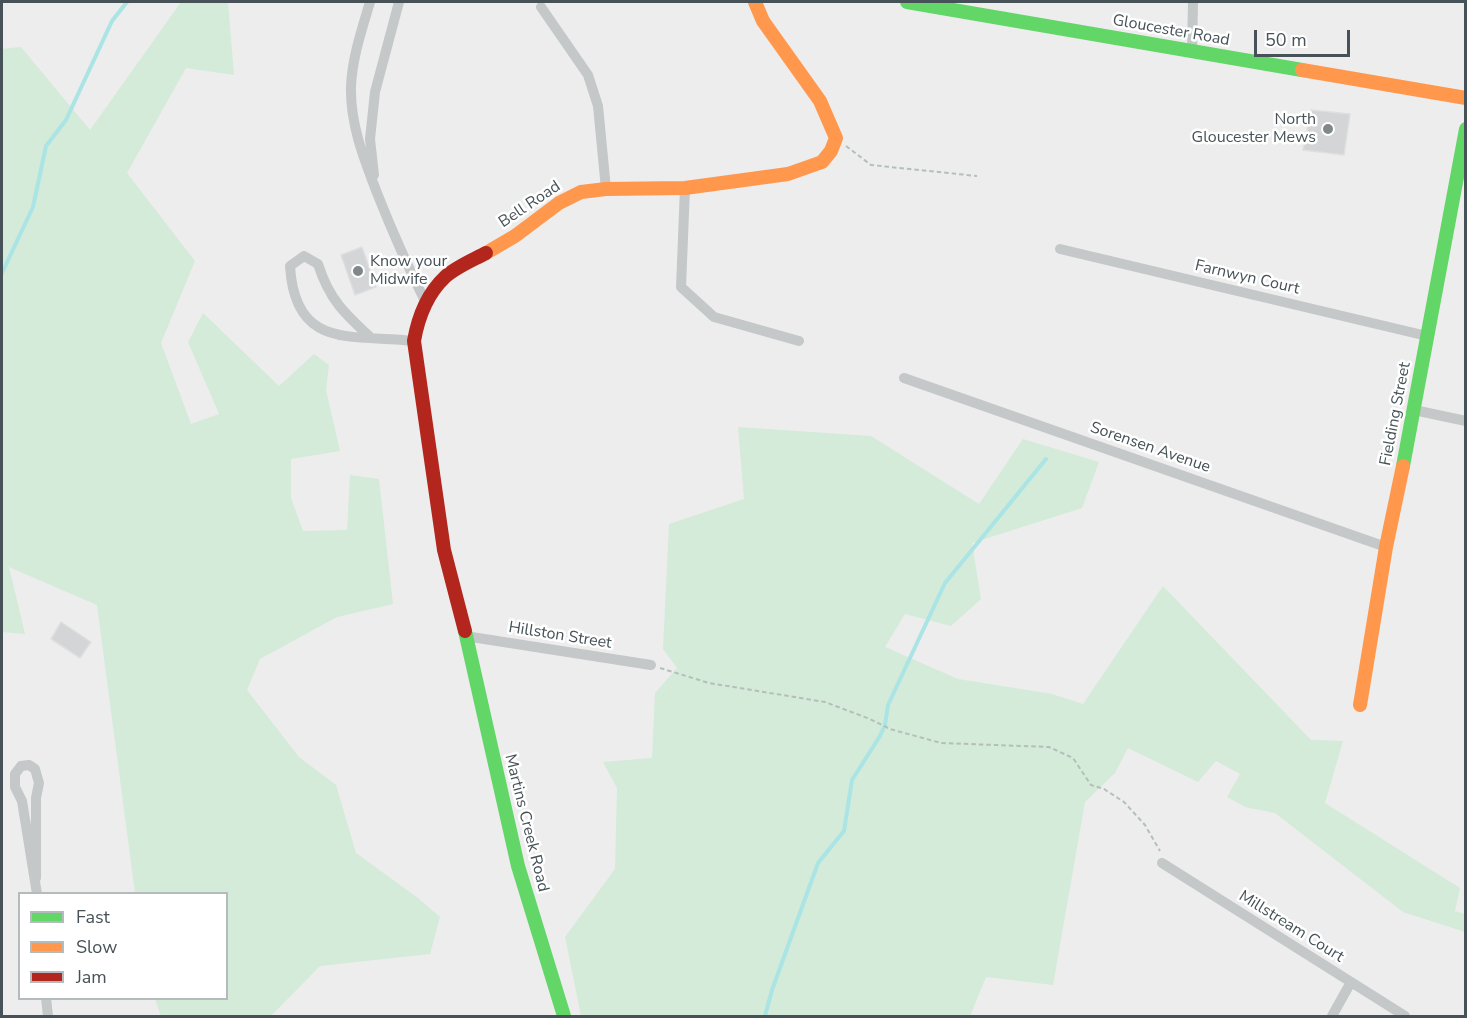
<!DOCTYPE html>
<style>
body{margin:0}
#map{position:relative;width:1467px;height:1018px;overflow:hidden;background:#ededed;font-family:"Nunito Sans",sans-serif}
canvas{display:block}
.frame{position:absolute;inset:0;border:3px solid #465257;pointer-events:none}
.legend{position:absolute;left:18px;top:892px;width:210px;height:108px;box-sizing:border-box;background:#fff;border:2px solid #b5babc;margin:0;padding:8px 10px;list-style:none;font-size:18px;color:#465257}
.legend li{display:flex;align-items:center;gap:12px;height:30px}
.legend b{width:30px;border:2px solid #b5babc}
.scale{position:absolute;left:1254px;top:30px;width:96px;height:27px;box-sizing:border-box;border:3px solid #465257;border-top:0;padding-left:8px;font-size:18px;line-height:21px;white-space:nowrap;color:#465257;-webkit-text-stroke:4px #fff;paint-order:stroke}
</style>
<div id="map">
<canvas width="1467" height="1018"></canvas>
<div class="frame"></div>
<ul class="legend">
<li><b style="height:8px;background:#63d668"></b>Fast</li>
<li><b style="height:8px;background:#ff974d"></b>Slow</li>
<li><b style="height:8px;background:#b3261e"></b>Jam</li>
</ul>
<div class="scale">50 m</div>
</div>
<script>
const context = document.querySelector('canvas').getContext('2d');
context.lineJoin = 'round';
function fillPath(path, color) { context.fillStyle = color; context.fill(path, 'evenodd'); }
function trace(path, color, width, dash) { context.strokeStyle = color; context.lineWidth = width; context.lineCap = dash ? 'butt' : 'round'; context.setLineDash(dash || []); context.stroke(path); }
function write(font, color, halo, rows, align = 'center') {
  context.font = font + ' "Nunito Sans",sans-serif'; context.lineWidth = 5; context.setLineDash([]); context.textBaseline = 'middle'; context.strokeStyle = halo; context.fillStyle = color; for (const [text, x, y, turn = 0] of rows) {
    context.save(); context.translate(x, y); context.rotate((+turn || 0) * Math.PI / 180); context.textAlign = isNaN(turn) ? turn : align; if (halo) context.strokeText(text, 0, 0); context.fillText(text, 0, 0); context.restore();
  }
}
fillPath(new Path2D(`
 M181 2H228L234 75 186 68 127 173 195 261 161 343 191 424 219 414 188 342 203 313 279 386 314 354 329 365 326 390 340 451 291 459V498L303 531 347 530 350 475 379 479 393 604 337 617 260 659 247 690 299 757 336 785 356 853 418 898 440 917 430 954 320 966 271 1016H161L155 999 226 998V894L135 893 97 605 9 567 25 634 2 632V49L21 47 90 130Z
 M738 427 871 436 979 504 1023 439 1099 462 1082 508 972 543 981 599 951 626 905 614 885 647 958 679 1052 694 1083 704 1163 586 1311 740 1343 741 1325 803 1460 888 1455 911 1465 914V932L1403 912 1275 813 1245 807 1227 797 1240 774 1216 761 1198 782 1128 748 1115 773 1085 802 1053 985 986 977 970 1016H581L565 937 615 869 617 788 603 762 652 758 655 693 677 668 663 649 669 524 744 499Z`), '#d3ebd8');
trace(new Path2D(`
 M2 273 33 207 46 146 66 120 112 21 127 2
 M765 1016 772 990 818 863 844 831 852 780 880 736 885 725 888 705 945 583 1046 459`), '#aae4e5', 4);
const building = new Path2D(`
 M1311 110 1350 114 1344 155 1303 150Z
 M362 247 376 287 355 295 341 255Z
 M61 622 91 642 80 658 51 639Z`);
fillPath(building, '#d3d5d6');
trace(building, '#dedfe0', 1.5);
trace(new Path2D(`
 M846 146 871 165 977 176
 M660 668 709 683 825 702 870 719 890 729 941 743 1049 747 1073 758 1091 785 1104 789 1124 802 1145 825 1160 851`), '#b4bfba', 2, [4.5, 3]);
trace(new Path2D(`
 M370 2C362 29 352 58 351 87 350 124 364 159 377 193 392 231 408 267 426 303
 M541 7 588 75 598 106 606 189
 M1192 51 1193 2
 M374 175 370 139 375 92 399 2
 M685 188 681 287 714 317 799 341
 M1060 249 1427 336
 M370 337C344 313 329 299 318 264L304 256 290 266C295 350 351 334 414 341
 M904 378 1386 547
 M1414 410 1466 421
 M465 636 651 665
 M1162 863 1405 1016
 M36 878V798L39 783 35 769 29 765 21 766 15 774V787L22 801 37 894
 M46 998 48 1016
 M1332 1016 1351 982`), '#c4c8c8', 10);
trace(new Path2D(`
 M907 2 1302 70
 M1403 466 1466 129
 M465 631 518 866 564 1016`), '#63d668', 14);
trace(new Path2D(`
 M1302 70 1466 98
 M486 253 515 236 559 203 581 192 606 189 685 188 788 174 822 162 831 151 836 138 820 101 763 21 755 2
 M1360 705 1386 547 1403 466`), '#ff974d', 14);
trace(new Path2D(`
 M465 631 444 550 414 341C418 318 427 294 445 277 456 267 473 260 486 253`), '#b3261e', 14);
for (const [x, y, r, color] of [
 [1328,129,6,"#80888c"],
 [358,271,6,"#80888c"]
]) { const dot = new Path2D(); dot.arc(x, y, r, 0, 2 * Math.PI); context.fillStyle = color; context.fill(dot); trace(dot, '#fff', 2); }
write('16px', '#465257', '#fff', [
 ["Gloucester Road",1171,31,10],
 ["Bell Road",530,205,-34],
 ["Farnwyn Court",1247,278,13],
 ["Fielding Street",1396,414,-79],
 ["Sorensen Avenue",1150,448,19],
 ["Hillston Street",560,636,9],
 ["Martins Creek Road",526,823,76],
 ["Millstream Court",1291,927,32]
]);
write('16px', '#465257', '#fff', [
 ["North",1316,120],
 ["Gloucester Mews",1316,138],
 ["Know your",370,262,"left"],
 ["Midwife",370,280,"left"]
], 'right');
</script>
